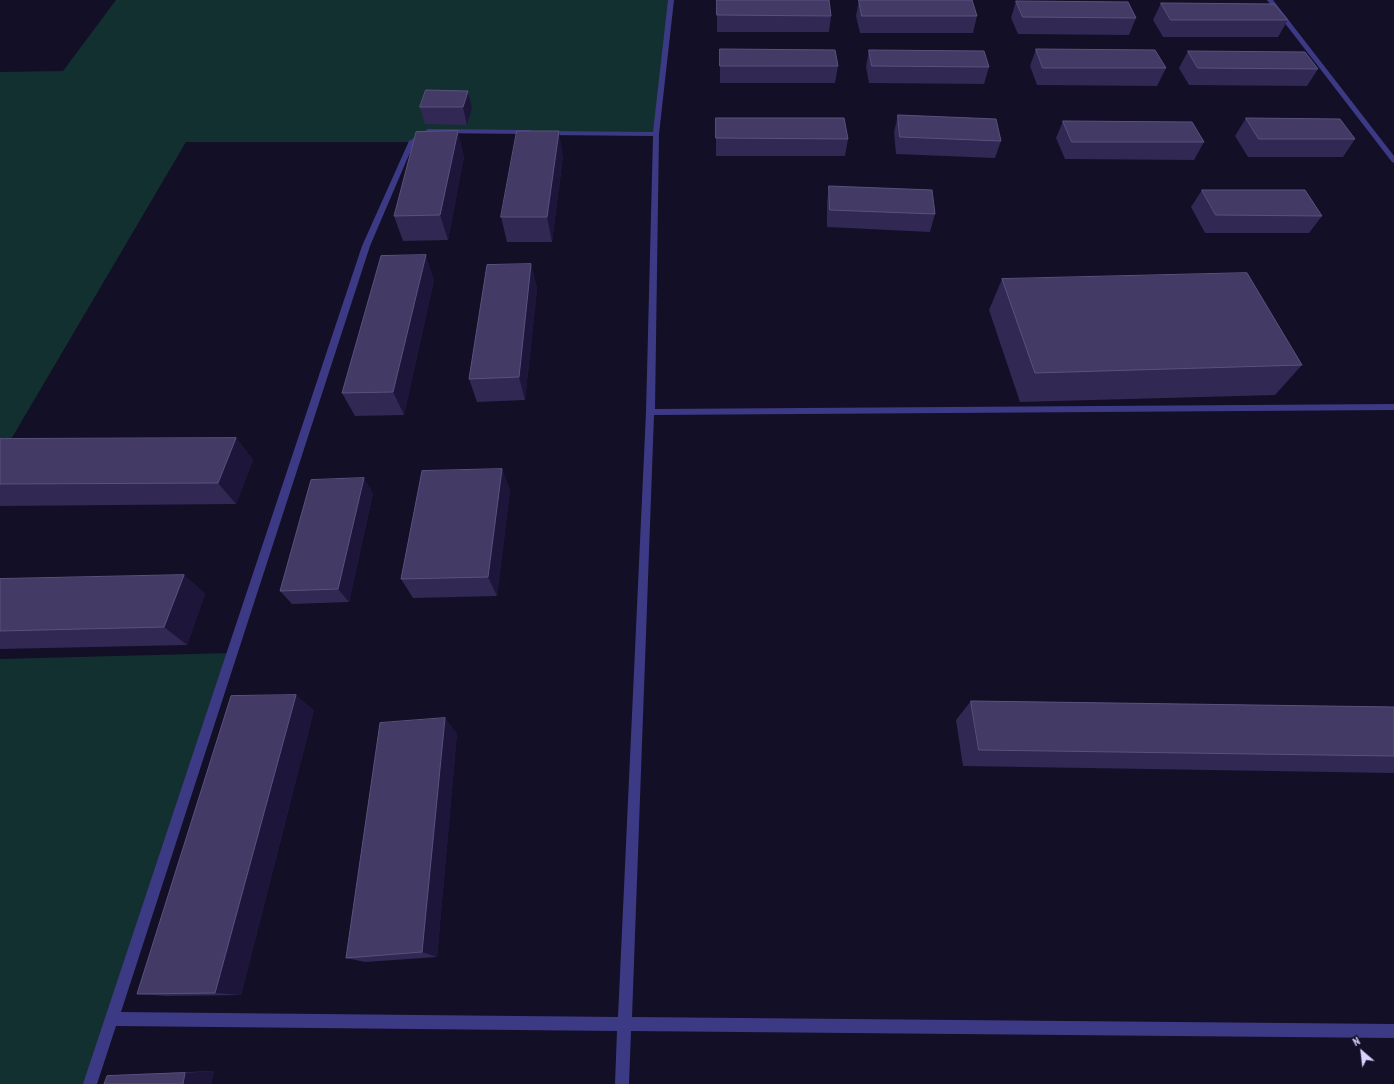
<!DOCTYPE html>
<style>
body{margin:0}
#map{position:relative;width:1394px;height:1084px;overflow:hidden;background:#130f26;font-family:"PT Sans Narrow",sans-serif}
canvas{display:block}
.north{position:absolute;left:1342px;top:1032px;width:40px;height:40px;-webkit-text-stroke:3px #130f26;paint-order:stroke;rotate:332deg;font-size:11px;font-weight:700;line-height:16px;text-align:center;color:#d9d4ff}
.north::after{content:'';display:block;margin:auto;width:14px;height:18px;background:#d9d4ff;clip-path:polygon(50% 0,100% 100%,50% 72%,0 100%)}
</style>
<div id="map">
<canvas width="1394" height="1084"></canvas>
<div class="north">N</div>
</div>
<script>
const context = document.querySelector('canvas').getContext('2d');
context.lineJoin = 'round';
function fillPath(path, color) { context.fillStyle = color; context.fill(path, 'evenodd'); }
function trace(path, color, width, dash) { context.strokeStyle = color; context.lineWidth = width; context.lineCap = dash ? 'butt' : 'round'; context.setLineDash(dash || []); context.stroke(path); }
fillPath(new Path2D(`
 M116 0H671L656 134 428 131 411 142H186L0 458V72L63 71Z
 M232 653 90 1084H0V659Z`), '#12302f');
fillPath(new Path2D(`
 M668 0H674L659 134 655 409 1394 404V410L654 415 632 1017 1394 1024V1038L631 1031 629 1084H615L617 1031 116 1026 97 1084H83L362 246 409 141 428 129 530 130 533 132 530 134 429 133 414 143 370 246 121 1012 618 1017 646 412 653 136 546 135 543 133 546 131 653 132Z
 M1267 0H1273L1394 156V163L1392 162Z`), '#3d3a85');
fillPath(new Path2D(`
 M717 0 831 16 829 32H717Z
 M859 0H972L977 16 973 33H860L856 16Z
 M1016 1 1136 18 1129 35 1018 34 1011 18Z
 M1161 3 1288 20 1278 37H1163L1153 20Z
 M720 49 838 66 835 83H720Z
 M1036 49 1166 68 1157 86 1037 85 1030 66Z
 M869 50 989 67 984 84 869 83 866 67Z
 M1188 51 1318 69 1307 86 1189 85 1179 68Z
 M468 91 472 108 467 125 425 124 420 107Z
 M898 115 1001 141 995 158 896 154 894 132Z
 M716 118 848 139 845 156H716Z
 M1246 118 1355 139 1343 157H1248L1235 136Z
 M1063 121 1204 142 1194 160 1065 159 1056 138Z
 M464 156 448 240 403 241 394 216Z
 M563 156 552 242H507L501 217Z
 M829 186 935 214 930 232 827 227V203Z
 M1202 190 1322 216 1309 233H1205L1191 207Z
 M531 264 537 289 525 400 477 402 469 379Z
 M1002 279 1302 365 1275 395 1020 402 989 310Z
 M434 280 404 415 355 416 342 393Z
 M236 438 253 460 236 504 0 506V439Z
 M502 469 510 491 497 596 413 598 401 579Z
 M373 493 349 602 292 604 280 591Z
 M184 575 205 594 187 645 0 649V579Z
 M971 701 1394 707V773L963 766 956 720Z
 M314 710 241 995 167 996 137 994Z
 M457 733 437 957 365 962 346 958Z
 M214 1071 211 1084H104L107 1076 140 1074Z`), '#312854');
fillPath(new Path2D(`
 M468 91 472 108 467 125 463 107Z
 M458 131 464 156 448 240 440 215Z
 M559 131 563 156 552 242 547 217Z
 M426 255 434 280 404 415 393 392Z
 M531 264 537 289 525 400 519 377Z
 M236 438 253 460 236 504 218 483Z
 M502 469 510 491 497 596 488 577Z
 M364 478 373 493 349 602 338 589Z
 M184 575 205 594 187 645 164 627Z
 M296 695 314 710 241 995 215 993Z
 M445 718 457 733 437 957 422 952Z
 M214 1071 211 1084H183L185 1073Z`), '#1d163a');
const building = new Path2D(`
 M717 0H829L831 16 717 15Z
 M859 0H972L977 16H862Z
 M1016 1 1128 2 1136 18 1023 17Z
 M1161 3 1274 4 1288 20H1171Z
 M720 49 835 50 838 66H720Z
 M1036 49 1155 50 1166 68H1043Z
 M869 50 984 51 989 67 872 66Z
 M1188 51 1305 52 1318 69 1198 68Z
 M426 90 468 91 463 107H420Z
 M898 115 996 119 1001 141 900 137Z
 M716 118H844L848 139 716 138Z
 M1246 118 1340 119 1355 139H1259Z
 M1063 121 1192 122 1204 142H1072Z
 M458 131 440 215 394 216 416 132Z
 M517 131H559L547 217H501Z
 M829 186 932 190 935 214 830 210Z
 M1202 190H1305L1322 216 1216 215Z
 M426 255 393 392 342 393 381 256Z
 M531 264 519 377 469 379 487 265Z
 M1247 273 1302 365 1035 373 1002 279Z
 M236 438 218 483 0 484V439Z
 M502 469 488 577 401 579 422 471Z
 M364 478 338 589 280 591 311 480Z
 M184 575 164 627 0 631V579Z
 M296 695 215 993 137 994 231 696Z
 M971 701 1394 707V756L979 750Z
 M445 718 422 952 346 958 380 723Z
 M185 1073 183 1084H104L107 1076Z`);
fillPath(building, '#433a66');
trace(building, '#5a527e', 1);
</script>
